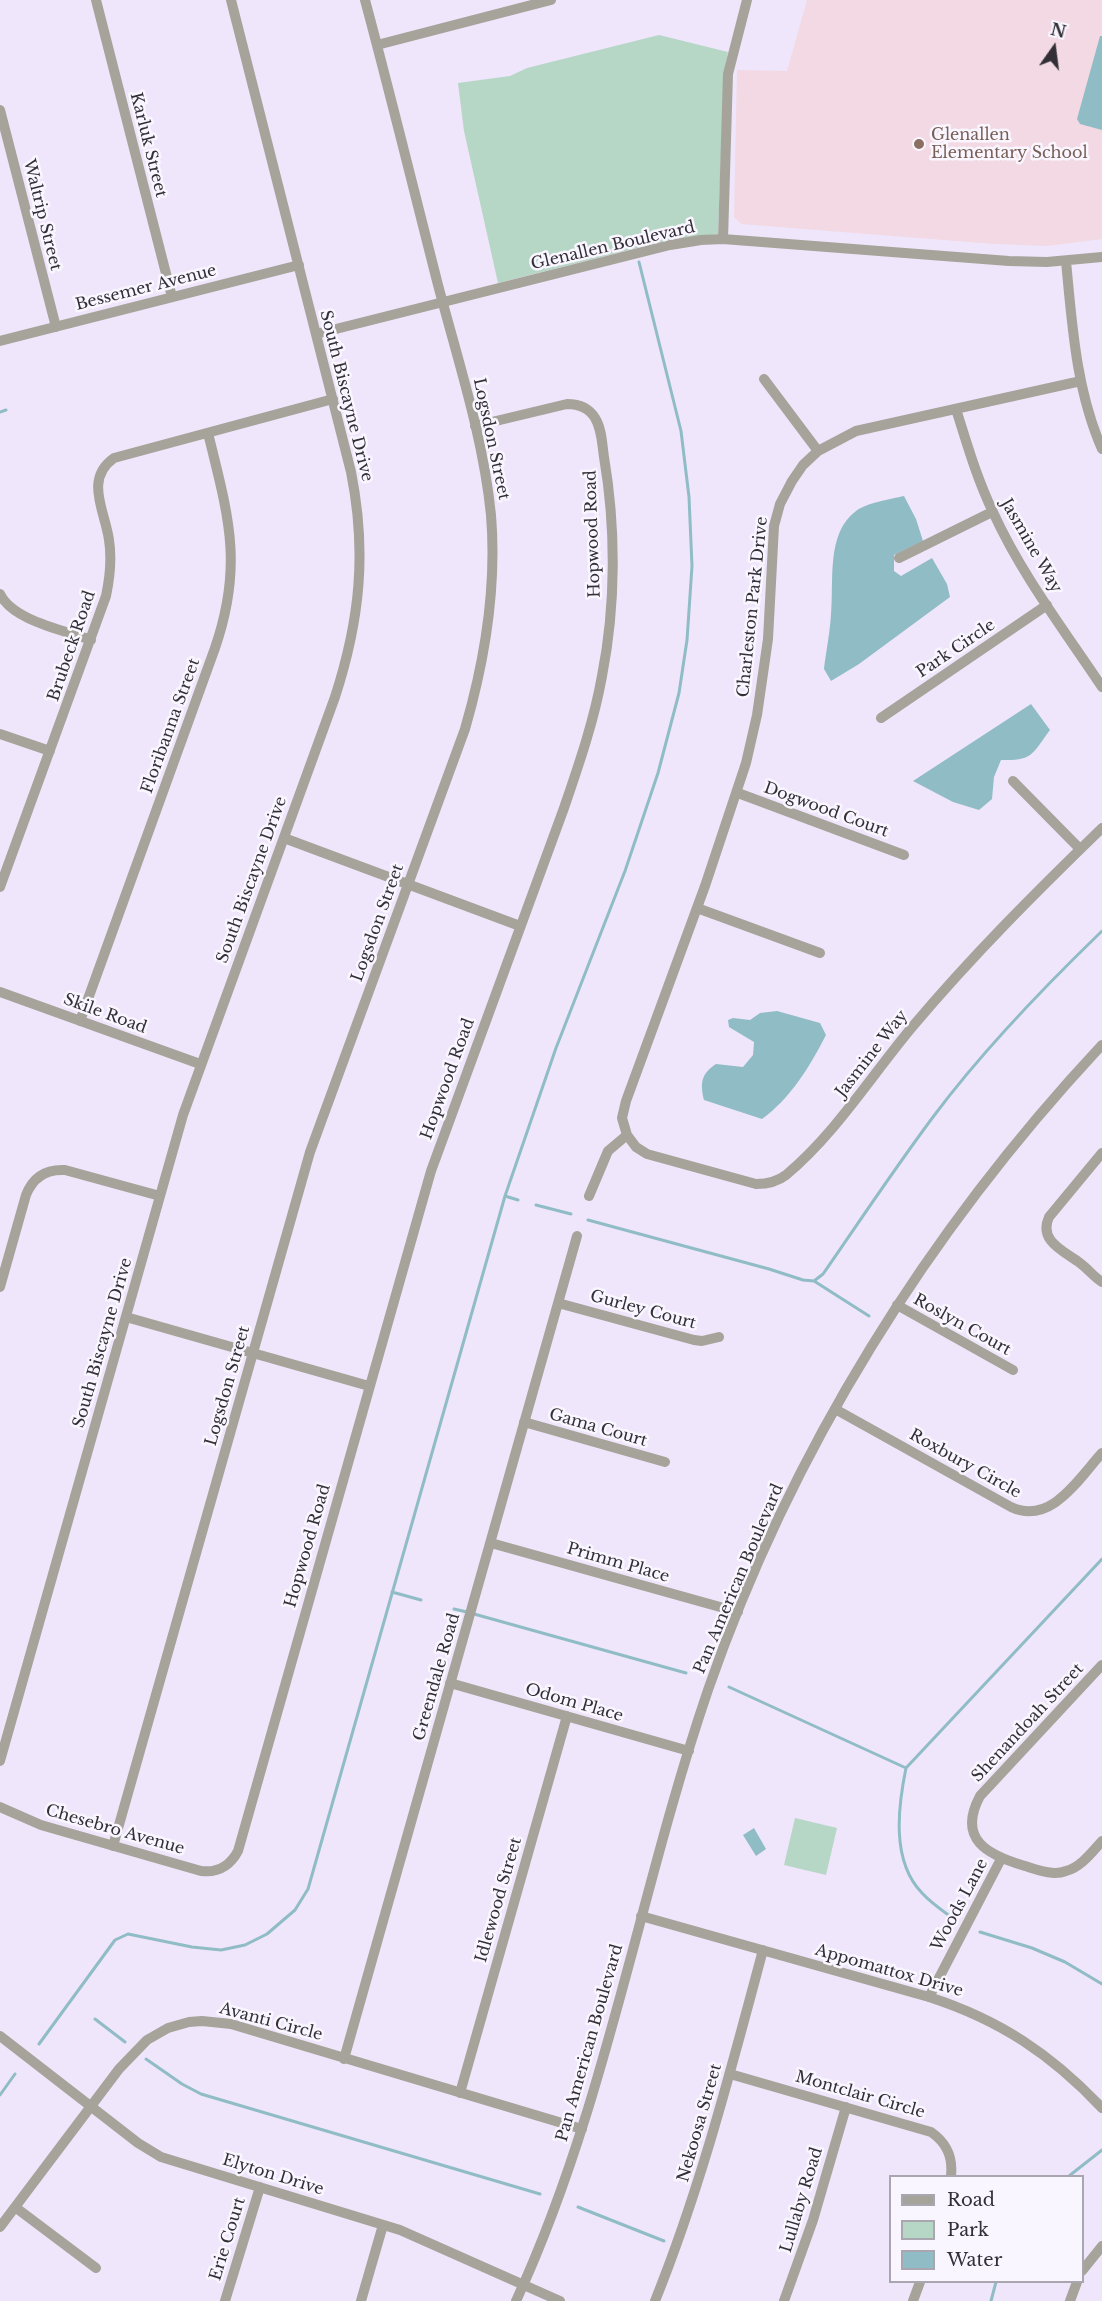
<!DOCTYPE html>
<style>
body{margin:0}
#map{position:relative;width:1102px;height:2301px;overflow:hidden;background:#efe6fc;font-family:"Libre Baskerville",serif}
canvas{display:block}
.legend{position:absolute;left:889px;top:2175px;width:195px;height:108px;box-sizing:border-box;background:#faf6ff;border:2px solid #aaa6af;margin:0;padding:8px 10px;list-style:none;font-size:18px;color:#332f37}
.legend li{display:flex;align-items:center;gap:12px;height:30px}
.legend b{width:30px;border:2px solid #aaa6af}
.north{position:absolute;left:1024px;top:18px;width:60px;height:60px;-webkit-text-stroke:4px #faf6ff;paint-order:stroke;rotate:14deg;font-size:16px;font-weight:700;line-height:24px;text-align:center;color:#332f37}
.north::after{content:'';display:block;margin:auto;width:21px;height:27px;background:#332f37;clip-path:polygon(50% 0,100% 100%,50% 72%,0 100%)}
</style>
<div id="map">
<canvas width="1102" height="2301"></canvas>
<ul class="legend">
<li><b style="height:8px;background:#a6a39a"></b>Road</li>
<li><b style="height:16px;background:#b6d6c6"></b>Park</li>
<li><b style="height:16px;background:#90bcc6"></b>Water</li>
</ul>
<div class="north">N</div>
</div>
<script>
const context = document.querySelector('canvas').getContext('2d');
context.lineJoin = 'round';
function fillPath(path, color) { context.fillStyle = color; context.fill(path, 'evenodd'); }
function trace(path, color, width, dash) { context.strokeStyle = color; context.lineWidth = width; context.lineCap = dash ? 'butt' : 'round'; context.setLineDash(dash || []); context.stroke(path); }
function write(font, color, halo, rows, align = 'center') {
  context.font = font + ' "Libre Baskerville",serif'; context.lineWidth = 5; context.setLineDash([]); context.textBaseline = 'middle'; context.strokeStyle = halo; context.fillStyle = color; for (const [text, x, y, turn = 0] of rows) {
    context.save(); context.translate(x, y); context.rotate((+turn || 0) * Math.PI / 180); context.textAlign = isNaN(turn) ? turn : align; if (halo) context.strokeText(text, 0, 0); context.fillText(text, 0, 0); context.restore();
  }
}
fillPath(new Path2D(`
 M807 0H1102V239L1047 246 994 244 741 224 734 217 737 70 787 71Z`), '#f2d9e3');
fillPath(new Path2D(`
 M659 35 728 52 724 74 718 234 669 240 498 283 464 131 458 83 510 76 527 68Z
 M795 1818 837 1828 826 1875 784 1865Z`), '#b6d6c6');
fillPath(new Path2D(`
 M1100 36H1102V130L1080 124 1077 119Z
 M904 496 916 519 923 541 894 555V571L901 576 932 558 947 584 950 597 859 664 831 681 824 669C826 651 830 633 831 614 834 581 826 533 856 511 866 503 891 499 904 496Z
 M1031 704 1050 730C1032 754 1033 761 1001 760L994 777 992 799 979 810 953 802 913 781Z
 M777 1011 820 1023 826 1035C810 1066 791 1098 762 1119L704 1100C700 1083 701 1074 716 1064L743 1067 753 1055 754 1042 729 1027 728 1020 733 1018 750 1020 760 1013Z
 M754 1828 766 1849 756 1856 743 1835Z`), '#90bcc6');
trace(new Path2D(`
 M0 412 6 410
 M505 1196 518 1200
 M536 1205 571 1214
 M588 1220 769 1269 803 1280 814 1281 823 1274C859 1222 895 1168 933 1117 983 1050 1042 989 1102 931
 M814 1281 869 1316
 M392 1592 421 1600
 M454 1609 467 1612
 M474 1614 686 1673
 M729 1687 906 1768
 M954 1919C943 1911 931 1903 922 1893 891 1861 898 1807 906 1768L1102 1559
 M980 1932 1032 1948 1065 1962 1102 1984
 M95 2019 125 2042
 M39 2044 115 1940 128 1934 192 1947 221 1950 245 1945 267 1934 295 1910 308 1889 505 1196 556 1048 625 871 658 773 679 693 687 640 692 566 689 497 681 431 639 262
 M146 2059 182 2084 201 2094 540 2194
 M0 2095 15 2074
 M1069 2176 1102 2150
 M578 2207 664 2241
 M991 2301 996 2282`), '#90bcc6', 3);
trace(new Path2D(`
 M96 0 172 297
 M377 45 551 0
 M0 110 56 327
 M723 239 728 74 747 0
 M1066 261C1072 324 1076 390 1102 449
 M316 334 670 245 701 240 723 239 1009 261 1047 262 1102 257
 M0 341 299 265
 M764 379 818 451
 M956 409C967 444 977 479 993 512 1021 574 1064 630 1102 687
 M899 558 992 512
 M0 594C13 621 64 630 91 640
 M881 718 1047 605
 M0 734 50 751
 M1013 781 1080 849
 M738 793 904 855
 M284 838 520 926
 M0 887 106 596C110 577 112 559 109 540 105 511 84 479 114 458L333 399
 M697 908 820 953
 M0 992 200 1064
 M80 1021 215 648C244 564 228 515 208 433
 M627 1135 636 1147 647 1154 756 1184C767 1184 777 1182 786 1175 836 1133 871 1076 913 1026 972 956 1036 892 1102 828
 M1102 1153 1049 1217C1038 1241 1064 1251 1080 1263 1088 1269 1094 1277 1102 1282
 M589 1196 608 1151 627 1135 622 1118 626 1101 705 886 746 763 757 715 768 639 774 526 780 504 792 481 803 465 818 451 856 431 1081 381
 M0 1287 26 1195C33 1177 46 1169 65 1170L160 1196
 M558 1303 694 1340 702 1341 719 1337
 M897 1305 1013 1370
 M126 1317 369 1386
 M835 1409 1011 1507C1051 1526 1079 1478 1102 1453
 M524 1422 665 1462
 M491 1543 738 1612
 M1102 1665 980 1796C957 1839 987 1855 1025 1866 1038 1870 1053 1876 1066 1871 1081 1867 1092 1852 1102 1841
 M450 1683 689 1751
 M0 1761 183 1115 335 697C360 620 367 552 351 472L231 0
 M0 1807 41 1825 201 1871C218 1873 230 1866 238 1851L431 1171 564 808C579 764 594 721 602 676 616 605 616 528 604 457 602 444 602 429 595 418 589 408 578 404 567 404L475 426
 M113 1846 310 1152 465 729C485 660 497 588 491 515 483 435 457 358 437 281 413 187 390 93 365 0
 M641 1916 929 1997C1000 2020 1051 2054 1102 2108
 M929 1997 1001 1859
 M0 2036 138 2143 161 2157 400 2230 560 2301
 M344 2059 577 1236
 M730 2074 931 2132C947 2143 953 2157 951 2176
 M460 2093 567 1716
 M15 2207 96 2268
 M0 2227 119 2069 147 2040 168 2028 189 2022 202 2021 231 2024 582 2129
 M1082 2271 1102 2246
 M225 2301 260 2187
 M361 2301 383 2225
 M516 2301C606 2106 639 1892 708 1690 791 1450 929 1230 1102 1045
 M655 2301C701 2187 731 2069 763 1950
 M784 2301 813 2220 846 2107
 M913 2301 920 2282
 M1070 2301 1077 2282`), '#a6a39a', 10);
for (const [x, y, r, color] of [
 [919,144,6,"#8d6e63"]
]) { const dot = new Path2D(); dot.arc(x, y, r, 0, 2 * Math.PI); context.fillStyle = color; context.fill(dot); trace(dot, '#faf6ff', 2); }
write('16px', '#785e54', '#faf6ff', [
 ["Glenallen",931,135],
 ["Elementary School",931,153]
], 'left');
write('16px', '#332f37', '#faf6ff', [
 ["Karluk Street",148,145,76],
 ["Waltrip Street",42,215,76],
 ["Glenallen Boulevard",613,246,-13],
 ["Bessemer Avenue",146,288,-14],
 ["South Biscayne Drive",346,396,76],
 ["Logsdon Street",491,439,78],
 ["Hopwood Road",593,534,-92],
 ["Jasmine Way",1031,546,60],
 ["Charleston Park Drive",753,607,-84],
 ["Brubeck Road",72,646,-71],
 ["Park Circle",956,649,-34],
 ["Floribanna Street",171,726,-70],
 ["Dogwood Court",826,810,20],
 ["South Biscayne Drive",252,880,-70],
 ["Logsdon Street",378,923,-70],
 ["Skile Road",105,1014,20],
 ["Jasmine Way",872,1054,-52],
 ["Hopwood Road",448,1079,-70],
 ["Gurley Court",643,1310,15],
 ["Roslyn Court",962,1325,29],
 ["South Biscayne Drive",103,1343,-74],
 ["Logsdon Street",228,1386,-74],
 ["Gama Court",598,1428,16],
 ["Roxbury Circle",965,1464,29],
 ["Hopwood Road",308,1546,-74],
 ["Primm Place",618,1563,16],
 ["Pan American Boulevard",739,1579,-67],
 ["Greendale Road",437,1677,-74],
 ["Odom Place",574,1703,16],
 ["Shenandoah Street",1028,1723,-47],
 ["Chesebro Avenue",115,1830,16],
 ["Idlewood Street",499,1900,-74],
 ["Woods Lane",960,1905,-62],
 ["Appomattox Drive",889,1971,16],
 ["Avanti Circle",271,2022,15],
 ["Pan American Boulevard",590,2043,-74],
 ["Montclair Circle",860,2095,16],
 ["Nekoosa Street",700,2123,-74],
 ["Elyton Drive",273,2175,17],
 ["Lullaby Road",802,2200,-73],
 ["Erie Court",228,2239,-73]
]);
</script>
